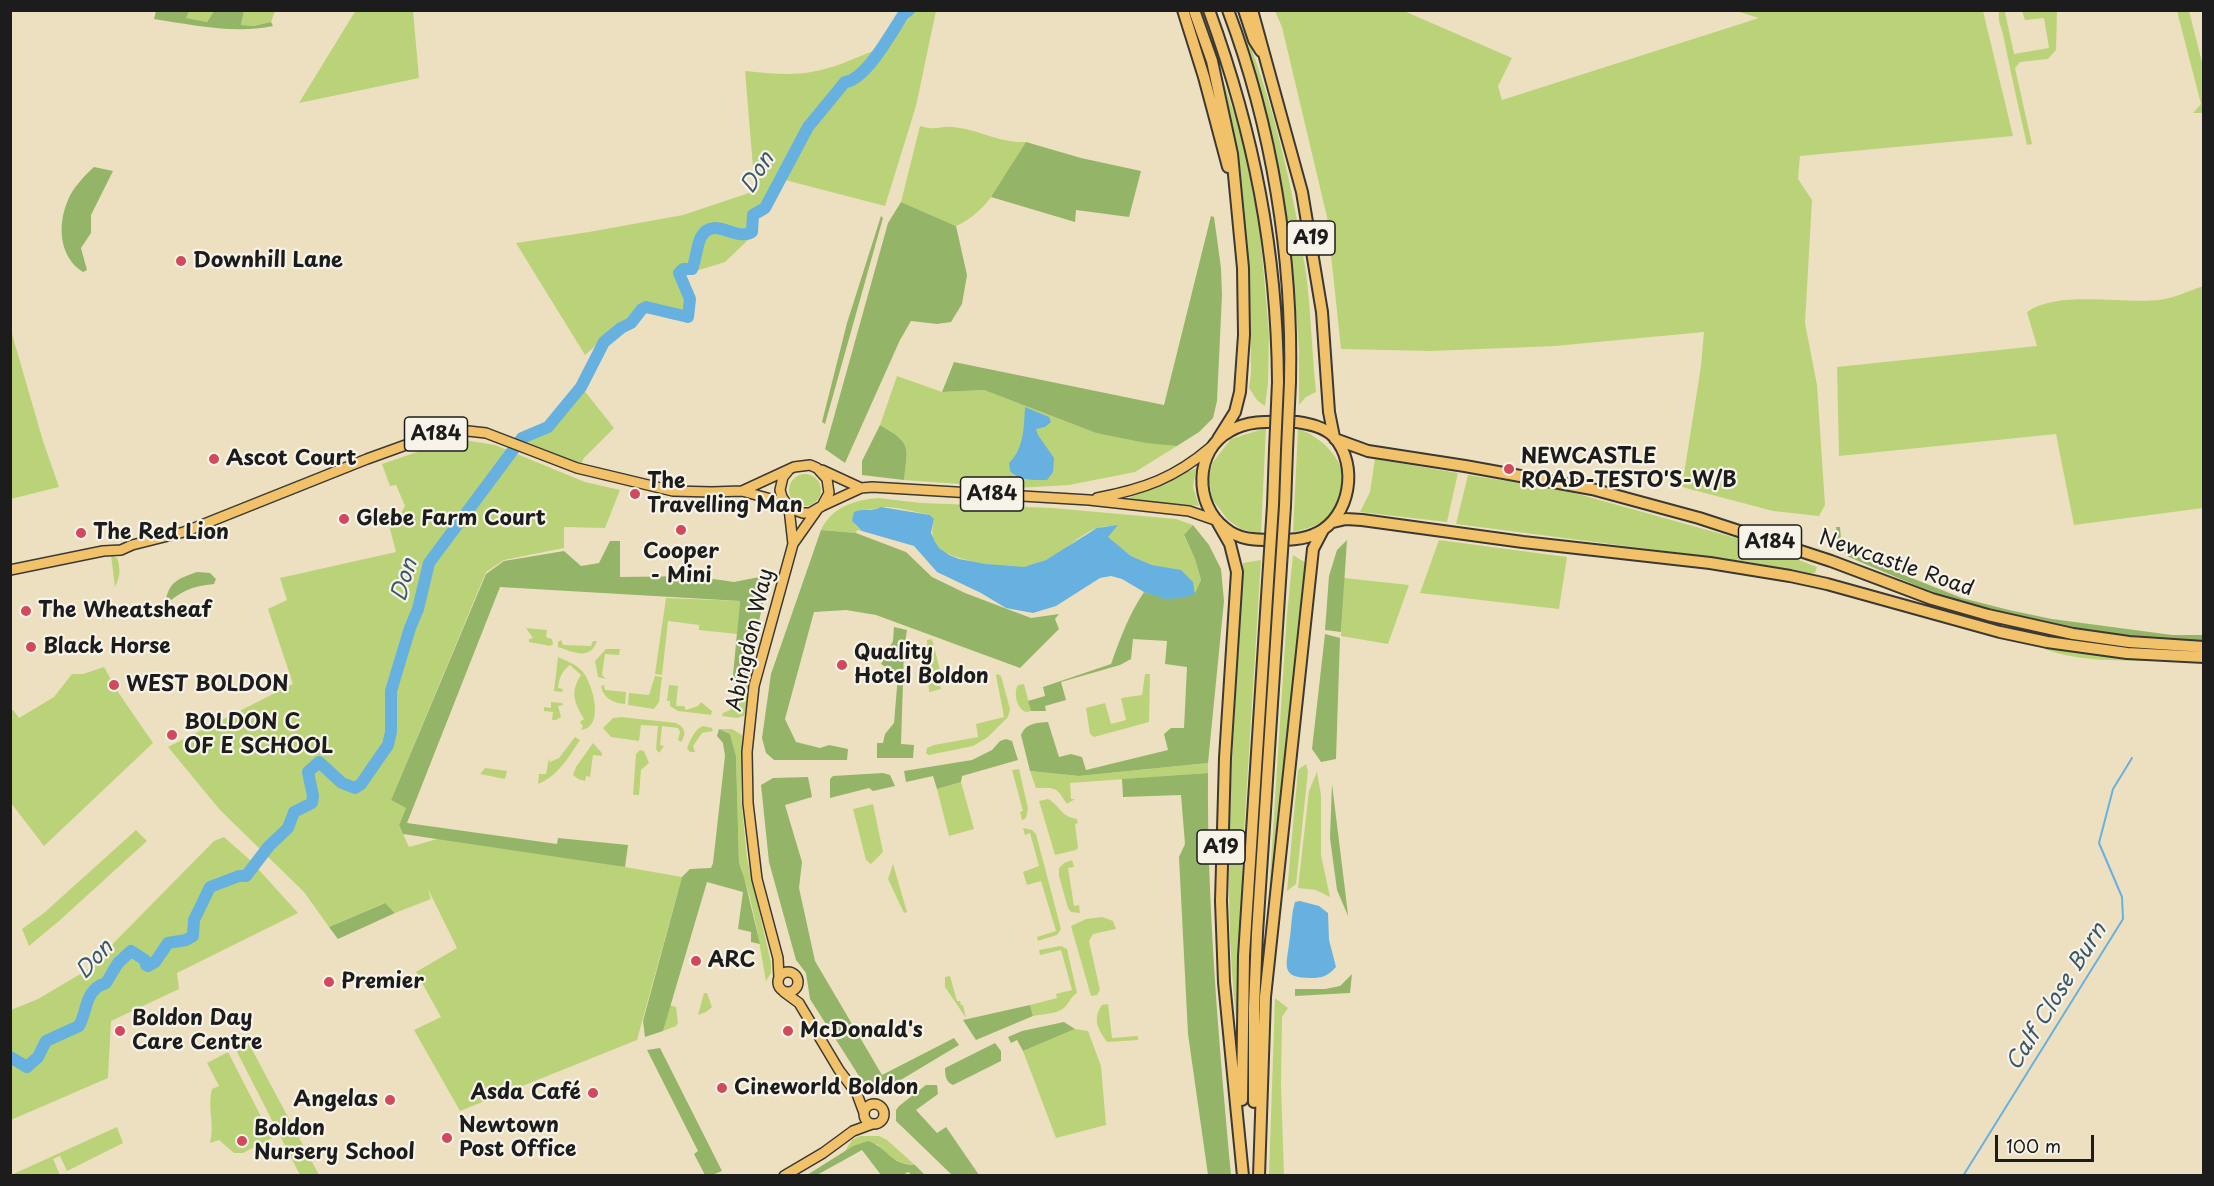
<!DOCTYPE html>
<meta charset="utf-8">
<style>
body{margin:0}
#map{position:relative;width:2214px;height:1186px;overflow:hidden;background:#ede0c0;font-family:"Playpen Sans",sans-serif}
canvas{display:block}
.frame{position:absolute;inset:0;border:12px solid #1c1c1c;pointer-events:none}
.scale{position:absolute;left:1995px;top:1135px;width:99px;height:27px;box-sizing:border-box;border:3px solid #1c1c1c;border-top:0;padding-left:8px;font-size:18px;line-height:21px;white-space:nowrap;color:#1c1c1c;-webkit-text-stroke:4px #f7f3e8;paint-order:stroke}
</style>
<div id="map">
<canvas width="2214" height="1186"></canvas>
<div class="frame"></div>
<div class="scale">100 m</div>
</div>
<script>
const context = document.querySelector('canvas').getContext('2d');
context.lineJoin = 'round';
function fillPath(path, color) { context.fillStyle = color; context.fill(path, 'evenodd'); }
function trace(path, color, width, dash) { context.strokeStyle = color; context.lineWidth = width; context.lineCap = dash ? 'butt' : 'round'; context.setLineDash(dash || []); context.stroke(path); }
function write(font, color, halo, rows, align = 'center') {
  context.font = font + ' "Playpen Sans",sans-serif'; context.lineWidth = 4.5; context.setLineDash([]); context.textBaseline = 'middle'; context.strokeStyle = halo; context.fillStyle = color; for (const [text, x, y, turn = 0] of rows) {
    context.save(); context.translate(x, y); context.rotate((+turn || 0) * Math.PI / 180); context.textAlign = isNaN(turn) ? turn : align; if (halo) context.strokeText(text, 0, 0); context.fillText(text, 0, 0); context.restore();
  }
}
fillPath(new Path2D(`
 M356 10 413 11 419 78 299 103Z
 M189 11H214L207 22 185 18Z
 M244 11H275L271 22 252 26 241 25Z
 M915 11H936L916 106 885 206 785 180 811 129 846 87 859 81 875 66 891 39Z
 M1275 11H1404L1512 58 1498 86 1502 100 1759 18 1736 11H1983L2013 136 1800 156 1798 179 1812 200 1805 323 1817 385 1825 505 1819 516 1773 511 1682 487 1701 366 1704 332 1555 346 1431 351 1341 349 1327 217 1282 27Z
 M2002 11 2005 12 2014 54 2049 48 2044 18 2025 20 2022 11H2057L2056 50 2048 59 2020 62 2015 68 2032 144 2027 145C2019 110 2011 74 2004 39 2003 30 1997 21 1999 12Z
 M2177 11H2189L2203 66V113H2193L2201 104Z
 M1239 16C1272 97 1293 186 1306 273 1311 312 1312 353 1316 392L1306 397 1299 405V350L1291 246 1269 125Z
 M873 51 859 72 843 82 808 123 764 206 751 214V226L748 232C737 232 735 228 725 226 699 220 695 247 690 266L679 267 676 273 687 301V310L683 313 647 304 641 306 631 320 617 327 585 355 516 243 589 232 683 215 755 191 745 71C767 73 790 76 811 72 832 69 853 59 873 51Z
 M1224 82 1244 145 1260 231 1269 333 1268 383 1265 406 1257 400 1249 388 1251 373 1250 279 1238 153Z
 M920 126C937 131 938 126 952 127 978 129 998 143 1026 142 1007 171 990 212 956 226L901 202Z
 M721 231 733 238H750L725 262 696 271C700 259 700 245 707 235Z
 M2203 286V508L2074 525 2056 434 1839 456 1837 367 2037 346 2027 312C2056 290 2124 304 2159 300 2174 298 2189 291 2203 286Z
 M10 327 43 441 59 487 11 499Z
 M897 376 942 392 984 390 1096 433 1177 446 1135 472 1069 485 1016 488 904 480C908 445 912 443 880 425Z
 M583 389 614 428 584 458 581 464 524 441C553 431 566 413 583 389Z
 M1266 428 1261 534 1241 529 1228 520 1212 499 1208 476 1213 462 1231 439Z
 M1298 429C1332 440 1360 479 1334 512 1324 524 1307 529 1293 532Z
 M464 440 495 445 585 482 620 490 605 528 564 527V548L504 560 486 572 391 800 406 808 399 825 409 847 448 836 682 877 637 1040 460 1111 414 1030 441 1017 416 972 457 948 428 889 431 899 395 913 384 903 329 927 304 892 220 810 168 747 293 684 268 609 287 600 280 578 396 552 389 525 396 522 405 506 396 485 390 486 382 464 426 449Z
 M1375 459 1458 473 1447 522 1360 512 1370 492Z
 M1196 468 1193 487 1199 506 1127 499Z
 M789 490a16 16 0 1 1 32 0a16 16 0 1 1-32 0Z
 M1468 475 1560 489 1754 543 1817 567 1815 573 1809 574 1749 562 1456 524Z
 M878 498 921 503 1052 508 1176 519 1193 525 1184 536 1195 559 1201 580 1195 594 1192 582 1181 571 1152 565 1131 556 1107 537 1117 526C1111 526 1104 526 1098 528 1082 532 1061 555 1043 561 1037 563 1031 566 1025 567 1007 569 954 561 940 549 930 541 932 530 934 519L930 515C916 512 901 508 887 507 880 507 876 510 869 509L855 525 862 531 857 530 856 533 821 530C832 507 854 500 878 498Z
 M1439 540 1567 557 1559 609 1420 593Z
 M111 555 117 558C121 569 120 577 115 587Z
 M1293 555 1306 563 1294 695 1263 985 1287 614Z
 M1261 560 1243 848 1237 1026C1219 872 1236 717 1243 563Z
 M1344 578 1409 585 1388 644 1341 636Z
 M666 598 740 601 737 634 699 630V625L668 621 662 675 655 674Z
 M526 628 547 630 546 637 552 639 553 644 550 646 529 642V639L533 638Z
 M932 639 942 678 939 679 941 689 929 692 927 640Z
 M561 640 563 645 591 646 593 641H597C590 661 573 652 558 647V642Z
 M2034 644 2143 658V661C2108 660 2066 661 2034 644Z
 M606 649H620L619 655 605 654 602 675 606 679 598 677 595 661Z
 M558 657C567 661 576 664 583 672 593 685 605 727 581 730L583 726 580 722 584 719C574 702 570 692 581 675L570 665C562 671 559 678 558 688L563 689 562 692 554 691Z
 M751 659 749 698 744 716 737 718 722 716 723 713 730 710 740 691 744 690Z
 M104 667 118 692 153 743 44 846 11 803V711L13 710 19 718 54 697 72 674H83Z
 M998 674 1001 676 1010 709 1008 717 988 737 973 746 929 755 926 753 927 748 934 745 978 737 976 724 1004 717 996 675Z
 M1145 674H1150L1149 722 1094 737 1090 734 1086 708 1105 703 1111 724 1126 720 1121 698 1142 695Z
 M655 676 662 677 659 702 654 709 628 705 629 693 649 695Z
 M1024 684 1031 711 1026 712C1017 709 1013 693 1018 685Z
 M604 685 605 690 626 692 625 704C613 703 603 698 601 686Z
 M669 685 678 686 676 706H684L686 710 698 706 701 702 712 711 711 715 678 711 670 706V701H667Z
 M551 702 562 703 563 705 558 706 561 717 556 720H552L553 712 544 711V707L551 708Z
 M621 717 676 723C685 727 687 734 681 742L678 740 680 732 678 728 662 726 660 745 664 746 659 753 656 749 658 726 641 725 639 741 611 737 603 728 613 718Z
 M703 726 712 728 713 731 702 733 693 746 695 752H690L687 748C691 739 694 730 703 726Z
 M719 729H732L742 735 741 797 747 858 771 963V973L766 981C759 941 753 900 739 863L736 756 730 734Z
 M575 737 580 740C568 758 558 776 538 784L539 774H546L549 758 550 762 559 758Z
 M593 743 602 753V756L593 755 590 777 586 776 585 781 578 779 573 775 576 767Z
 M640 750 644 751 649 763 641 770 639 795H633L636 754Z
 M1208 763V773L1070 783 1071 799H1075L1067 804C1055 786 1057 788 1036 788L1030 771 1079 776Z
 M1306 764 1308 771 1296 884 1287 891 1298 770Z
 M485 768 507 771 505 779 480 774Z
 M1019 769 1028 808 1026 818 1022 820 1020 812 1023 811 1012 770Z
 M1317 772 1321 795V855L1330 897 1316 890 1298 888 1309 791Z
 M961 782 974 829 949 836 937 789Z
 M1048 799C1061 806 1059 816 1077 819L1078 823 1075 824 1078 848 1076 850 1055 855 1039 801Z
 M873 804 883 852 871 864 866 860 853 809Z
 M1023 828 1032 830 1036 834 1061 929 1057 935 1038 941 1037 937 1056 931 1041 881 1027 885 1023 872 1039 866 1030 833 1025 835Z
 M136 830 147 841 59 921 29 946 22 929 44 913Z
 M224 837 250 860 298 913 177 973 179 989 111 1021 108 1078 11 1120V1010L38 999 87 970 214 841Z
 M1072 860 1074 867 1068 868 1074 906 1079 905 1080 913 1071 912 1068 908 1059 876V868L1064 863Z
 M893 864 907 912 904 913 888 879Z
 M1102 917 1113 921 1116 929 1093 934 1089 941 1100 990 1097 995 1091 996 1071 926 1086 919Z
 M1061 946 1067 949 1077 993C1070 997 1069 1004 1064 1008 1057 1014 1042 1014 1033 1016L1030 1005 1057 998 1056 994 1072 990 1061 950 1040 955 1039 950Z
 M950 976 957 1001H960L961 1005H963L966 1018 945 987V977Z
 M704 993H707L712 1007 706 1012 698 1015Z
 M1275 998 1288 1008 1282 1017 1281 1085 1284 1175H1269Z
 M1108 1004 1112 1038 1138 1036V1040L1107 1042C1098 1029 1092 1019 1102 1005Z
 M670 1005 676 1007 678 1023 676 1026 663 1031Z
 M1075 1029 1088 1031 1101 1066 1106 1125 1056 1138 1023 1051Z
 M249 1044 319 1175H300L236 1050Z
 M228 1052 272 1138 243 1153H234L219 1140 210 1143C215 1125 207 1107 212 1089L219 1086 207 1063Z
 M117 1127 123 1143 67 1171 60 1156 53 1159 60 1175H11Z
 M860 1136H879L887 1140 915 1165C897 1164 889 1156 877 1144L853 1146 845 1151 852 1140Z`), '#bbd378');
fillPath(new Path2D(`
 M156 11H189L186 18 207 22 214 11H244L241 25 253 26 271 22 273 26C234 34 193 25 154 19Z
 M1026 142 1081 158 1141 171 1129 217 1076 210 1075 222 991 197Z
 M94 167 113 171 91 215V233L81 248 87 270 83 272C59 257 57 225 68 200 72 189 85 175 94 167Z
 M901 202 956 226 967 275 962 304 951 322 937 324 911 321 900 340 845 463 825 449 888 223Z
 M881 216 883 218 825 424 822 422 847 323Z
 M1211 216 1214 217 1221 268 1222 295 1217 401 1213 418 1199 432 1177 446 1146 443 1096 433 984 390 942 392 954 362 1164 405Z
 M880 425C912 443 908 446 904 480L862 475V461Z
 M1193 525 1209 545 1221 569 1224 601 1208 763 1079 776 1030 771 1021 735C1026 723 1036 723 1048 722L1059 757 1071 754 1082 757 1086 770 1168 750 1164 734 1171 728H1184L1187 667 1165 664 1167 641 1133 639 1131 659 1120 665 1061 682 1066 700 1045 706 1046 711H1031L1028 701 1045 696 1043 687 1111 664C1120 639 1129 614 1144 592 1163 598 1176 601 1195 593L1201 580 1195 559 1184 535Z
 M1836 527H1840L1841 540 1851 554 1962 598 2009 610 2052 619 2172 635H2203V641C2115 638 2026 623 1942 595 1910 584 1880 570 1849 557L1838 546Z
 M821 530 856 533 906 552 932 577 965 593 1031 618 1059 614 1055 619 1059 629 1020 668 876 615 846 610 814 612 785 719 796 742 820 748 829 745 848 749 847 760H774L766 753 762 738 771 674Z
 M1347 540 1341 632 1325 630 1329 576 1337 550Z
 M610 541H620V577L693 576 734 582 769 575 744 690 737 692 733 675 740 601 500 587 407 823 557 844 558 838 628 845 625 867 403 834 399 825 406 808 391 800 486 574 504 561 564 551 581 566 599 563Z
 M197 572 210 573 216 579 214 584C192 586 182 591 165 605 168 582 177 579 197 572Z
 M894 627 907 630 904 650 901 744 914 745 913 758H877V743H883L885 734 894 723 898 675 881 664 893 641Z
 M1325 634 1340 638 1336 759 1321 762 1312 749Z
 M719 729 730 734 736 756 739 863 744 877 760 944 751 942V932L738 929 743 892 707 882 663 1031 645 1037 643 1021 682 877 690 869 711 868 713 863 725 756 723 743 717 736Z
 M1006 739 1012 741 1018 760 962 776 961 782 937 789 933 776 906 782 904 771 972 760 992 750 1000 741Z
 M883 773 890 775 895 786 873 791 869 788 830 798V779L833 776Z
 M1208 773C1207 908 1219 1041 1231 1175H1208L1188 1034 1179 857 1185 844 1181 795 1123 797 1122 779Z
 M808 777 812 797 785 805 802 862 799 888 815 961 882 1075 954 1038 959 1045 884 1090 866 1087 810 999 806 973 796 960 769 862 761 785 773 778Z
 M1332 784 1347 906 1348 916 1337 890 1330 838Z
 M385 903 395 913 338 939 329 927Z
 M1352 974 1350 993 1295 996V989H1325L1340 986Z
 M1030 1005 1033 1016 976 1040 963 1020Z
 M1064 1022 1075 1029 1023 1051 1017 1040 1011 1043 1008 1037 1022 1031Z
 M995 1043 1001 1051V1061L953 1085C946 1082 945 1076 945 1068Z
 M660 1048 722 1171 712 1175H705L694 1154 698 1151 647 1050Z
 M926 1085H937L938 1094 916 1110 937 1133 946 1127 979 1175H952L896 1121V1110L899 1106Z
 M868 1141C889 1148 888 1164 915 1165L925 1175H912L908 1172 903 1175H881L862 1150 817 1175H807L853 1146Z`), '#94b568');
fillPath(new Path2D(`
 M1025 407 1049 417 1051 422 1045 427 1036 429 1038 435 1054 458 1053 472 1047 480C1033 480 1020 481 1010 471L1009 463C1024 449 1024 426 1025 407Z
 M881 507 930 515 934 519 931 533 935 542 939 548 949 555 959 559 986 564 1024 567 1046 560 1097 528 1118 525 1108 537 1131 556 1152 565 1181 570 1193 582 1195 594 1183 598 1165 599 1144 592 1122 579 1111 576 1100 578 1056 606 1033 613 1006 608 981 593 937 572 914 546 862 531 852 521 854 512C863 508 873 512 881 507Z
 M1300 901 1319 906 1328 913 1329 940 1336 967C1328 976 1322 978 1311 978 1281 978 1286 967 1289 944 1291 933 1291 921 1293 910L1295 902Z`), '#66b1df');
trace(new Path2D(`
 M1963 1176 2123 919 2122 897 2099 843 2113 789 2132 758`), '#66b1df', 2);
trace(new Path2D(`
 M10 1057 27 1067 38 1057 46 1041 79 1026C88 1010 84 990 106 983L118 963 131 951 145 960 146 965 148 966 155 962 168 943 186 940 193 936 194 920 210 887 239 876H246L269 846 288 828 294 812 312 803 313 796 308 772 319 762 342 783 355 788 361 784 388 745 391 732V691L410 628 418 609 429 563 522 438 548 427 581 387 604 342 621 328 631 323 642 309 646 307 688 317 690 299 679 273 683 269H692C696 260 697 244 701 237 713 215 736 242 752 232L753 215 765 208 808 127 845 82C866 80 891 33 903 15L909 10`), '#66b1df', 12);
const major = new Path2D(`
 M822 470 861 488
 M742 491 785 503
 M1097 498C1144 489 1175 478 1211 447
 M822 506 861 488 872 487 1089 500 1189 511 1215 520
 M789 508 793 544
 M10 570 103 551 121 550 132 545 184 532 367 459 439 433 468 431 486 433 577 468 673 491 712 492 742 491 794 467 810 465 817 468 827 479 829 493 822 506 810 513H803L789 508 782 497 780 490 783 477 788 471
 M778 982a10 10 0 1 1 20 0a10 10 0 1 1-20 0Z
 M779 978 778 958 757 879 748 803 747 752 754 686 793 544 817 510
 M784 992 799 1003 839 1070 857 1094 864 1113
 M864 1114a10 10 0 1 1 20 0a10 10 0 1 1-20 0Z
 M784 1176 823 1153 853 1131 872 1124`);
const highway = new Path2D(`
 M1183 10 1204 77 1228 167
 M1194 10 1212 61 1232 154 1243 268 1244 335 1240 392 1235 412 1218 439
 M1209 10C1254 134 1277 251 1278 382
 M1228 10C1272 127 1293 257 1290 382
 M1244 10 1254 40 1261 51
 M1252 10 1302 192 1322 312 1329 412 1334 437
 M1297 422C1310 424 1325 427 1334 437 1359 465 1350 517 1317 533 1304 540 1288 540 1273 540 1255 540 1239 540 1225 528 1194 505 1194 450 1230 431 1250 419 1274 422 1297 422Z
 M1335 439 1368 451 1465 466 1592 489 1699 518 1831 561 1932 599 1988 615 2073 634 2129 642 2204 647
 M1273 505 1275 450
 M1285 506 1287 450
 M1333 522 1346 519 1362 520 1523 542 1710 563 1790 576 1827 584 2000 632 2047 642 2127 653 2204 657
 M1218 523 1230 544 1237 572 1225 758 1221 901 1224 982 1243 1176
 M1242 1100 1244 956 1269 566
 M1254 1102V1008L1257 933 1281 566
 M1259 1176 1265 997 1313 549 1323 530`);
trace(major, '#3b3935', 12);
trace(highway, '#3b3935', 14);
trace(major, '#f2c26a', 9);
trace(highway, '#f2c26a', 10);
const highwayBridge = new Path2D(`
 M1275 450 1278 382
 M1287 450 1290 382
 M1269 566 1273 505
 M1281 566 1285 506`);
trace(highwayBridge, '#3b3935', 14, []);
trace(highwayBridge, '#f2c26a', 10);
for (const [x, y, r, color] of [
 [181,261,6,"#d1495b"],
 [214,459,6,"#d1495b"],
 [1509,469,6,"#d1495b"],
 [635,494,6,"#d1495b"],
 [344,519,6,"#d1495b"],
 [681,530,6,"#d1495b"],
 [81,533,6,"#d1495b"],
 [26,611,6,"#d1495b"],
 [31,647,6,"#d1495b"],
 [842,665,6,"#d1495b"],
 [114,685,6,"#d1495b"],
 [172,735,6,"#d1495b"],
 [696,961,6,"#d1495b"],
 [329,982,6,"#d1495b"],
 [120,1031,6,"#d1495b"],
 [788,1031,6,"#d1495b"],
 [722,1088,6,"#d1495b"],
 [593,1093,6,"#d1495b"],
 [390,1100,6,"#d1495b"],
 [447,1138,6,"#d1495b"],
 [242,1141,6,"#d1495b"]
]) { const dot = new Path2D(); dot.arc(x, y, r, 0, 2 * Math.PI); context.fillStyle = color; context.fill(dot); trace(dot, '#f7f3e8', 2); }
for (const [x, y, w] of [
 [1311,238,48],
 [436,434,63],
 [992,494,63],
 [1770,542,63],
 [1221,847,48]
]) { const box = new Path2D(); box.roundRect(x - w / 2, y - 17, w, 34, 4.5); context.fillStyle = '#f7f3e8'; context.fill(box); trace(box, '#1c1c1c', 1.5); }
write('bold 20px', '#1c1c1c', null, [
 ["A19",1311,238],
 ["A184",436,434],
 ["A184",992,494],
 ["A184",1770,542],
 ["A19",1221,847]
]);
write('bold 21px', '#1c1c1c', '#f7f3e8', [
 ["Downhill Lane",193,261],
 ["NEWCASTLE",1521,457],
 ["ROAD-TESTO'S-W/B",1521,481],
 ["Ascot Court",226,459],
 ["The",647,482],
 ["Travelling Man",647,506],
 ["Glebe Farm Court",356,519],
 ["The Red Lion",93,533],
 ["Cooper",681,552,"center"],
 ["- Mini",681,576,"center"],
 ["The Wheatsheaf",38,611],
 ["Black Horse",43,647],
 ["Quality",854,653],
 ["Hotel Boldon",854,677],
 ["WEST BOLDON",126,685],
 ["BOLDON C",184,723],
 ["OF E SCHOOL",184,747],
 ["ARC",708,961],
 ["Premier",341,982],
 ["Boldon Day",132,1019],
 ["Care Centre",132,1043],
 ["McDonald's",800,1031],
 ["Cineworld Boldon",734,1088],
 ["Asda Café",581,1093,"right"],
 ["Angelas",378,1100,"right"],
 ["Newtown",459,1126],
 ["Post Office",459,1150],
 ["Boldon",254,1129],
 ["Nursery School",254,1153]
], 'left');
write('21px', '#1c1c1c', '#f7f3e8', [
 ["Newcastle Road",1896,564,19],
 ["Abingdon Way",751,640,-77]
]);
write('italic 22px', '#3a586a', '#f7f3e8', [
 ["Don",758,173,-58],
 ["Don",405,580,-73],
 ["Don",95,960,-47],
 ["Calf Close Burn",2057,997,-58]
]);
</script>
